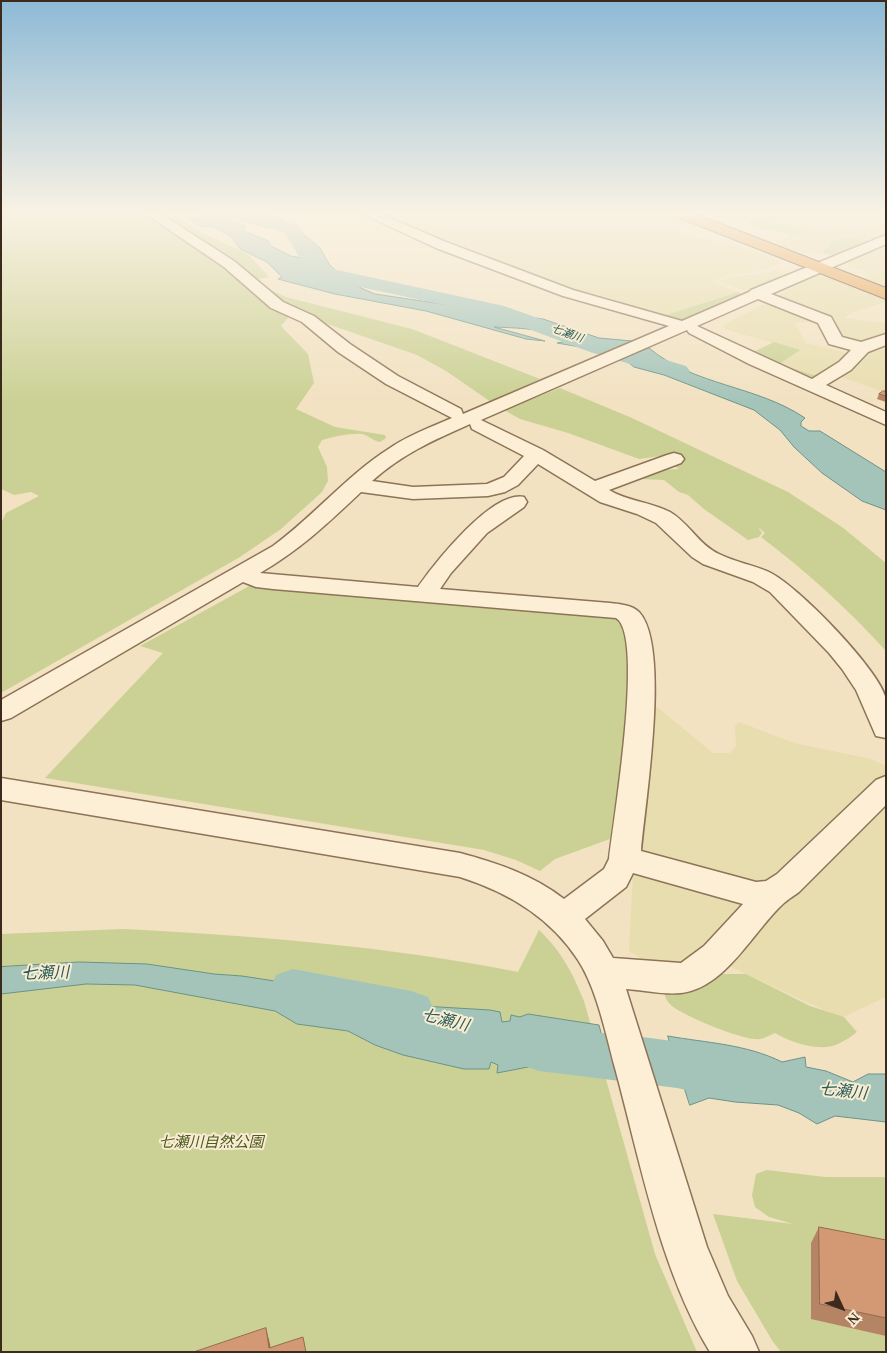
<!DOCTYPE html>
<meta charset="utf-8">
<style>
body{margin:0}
#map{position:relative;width:887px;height:1353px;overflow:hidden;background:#f2e2c2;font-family:"Times New Roman",serif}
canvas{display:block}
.frame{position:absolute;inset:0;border:2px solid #3c2b1d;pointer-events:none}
.north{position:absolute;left:817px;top:1283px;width:50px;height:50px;-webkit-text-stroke:4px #f8ecd2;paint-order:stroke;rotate:133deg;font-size:14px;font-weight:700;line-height:20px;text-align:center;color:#3c2b1d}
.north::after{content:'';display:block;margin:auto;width:18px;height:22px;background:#3c2b1d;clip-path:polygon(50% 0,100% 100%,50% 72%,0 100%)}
</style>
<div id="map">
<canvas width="887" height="1353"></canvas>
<div class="frame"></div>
<div class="north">N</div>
</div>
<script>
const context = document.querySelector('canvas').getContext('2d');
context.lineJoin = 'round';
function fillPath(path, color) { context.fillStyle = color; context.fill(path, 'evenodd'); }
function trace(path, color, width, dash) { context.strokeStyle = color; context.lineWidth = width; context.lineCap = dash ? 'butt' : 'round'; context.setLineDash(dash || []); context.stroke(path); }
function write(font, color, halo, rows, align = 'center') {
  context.font = font + ' "Times New Roman","Noto Sans JP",serif'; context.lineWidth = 4; context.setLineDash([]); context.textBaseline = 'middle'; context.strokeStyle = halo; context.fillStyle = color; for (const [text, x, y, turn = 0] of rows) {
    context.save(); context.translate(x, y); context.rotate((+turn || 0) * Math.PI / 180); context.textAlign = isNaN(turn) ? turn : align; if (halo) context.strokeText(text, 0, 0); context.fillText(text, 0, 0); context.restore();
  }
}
fillPath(new Path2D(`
 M380 212H662L687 222 680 228V231L685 234 747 248 782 262 766 270 736 274 711 281 738 292 666 315 654 314 609 298 567 287 499 262Z
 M698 212H886V235L869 240 848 238 835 240 830 242 822 253 805 254 777 245 790 234 796 236 809 229 774 223 727 219Z
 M886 245V288L864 279 869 275 866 274 868 272 848 266V263Z
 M776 270 790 274 749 292 719 281 734 276 761 274Z
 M817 275 827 277 886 300V302L851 313 845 318 886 323V337L863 346 842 342 829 321 795 323 806 343 852 354 823 378 778 364 799 350 738 333 725 329 723 325 764 304 790 310 773 298Z
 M886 341V393L836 375 858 354Z
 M650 706 657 707 713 753H730L736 746 735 726 739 722 794 743 871 759 886 766V775L781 876 758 885 637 854Z
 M886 806V997L841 1018 731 967 730 960 788 899 801 889Z
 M633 871 737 899 744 906 693 962 653 966 629 951Z`), '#e8ddae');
fillPath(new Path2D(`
 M1 212H171L197 230 249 255 269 277 251 281 286 297 412 329 540 379 491 402 446 371 417 355 293 312 281 326 308 354 314 383 296 409 335 427 385 435 386 438 380 442C373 441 368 435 362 434 349 433 334 437 322 440L318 447 327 467 328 481 322 492 281 529 240 557 1 693V523L6 513 39 496 31 492 14 495 1 489Z
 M752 220 810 229 796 236 748 225 749 221Z
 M848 238 869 240 836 256 822 253 832 241Z
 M738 292 744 295 680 321 654 314 666 315Z
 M774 342 800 350 779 364 823 378 815 382 747 355Z
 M560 388 632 418 788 492 842 527 886 563V651C848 609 806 571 761 537L765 533 758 527 762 533 759 537 748 540 704 509 688 495 679 492 664 480 640 479 659 470 679 469 661 456 639 459 568 433 520 419 504 410Z
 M253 584 612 615 624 620 633 678 610 839 555 859 540 871 516 860 484 850 45 778 163 653 140 646Z
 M123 929C256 936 388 946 518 972L539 930C562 952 572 972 584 1001L655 1254 697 1352H1V934Z
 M711 974H746L810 1006 844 1017 857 1032C852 1036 846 1040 840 1043 821 1053 792 1043 775 1033 770 1035 765 1038 760 1039 746 1042 684 1016 672 1006 666 1001 665 996 663 989Z
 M767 1170 825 1177H886V1352H781L773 1342 737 1281 713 1214 793 1224 769 1217 755 1207 752 1195 756 1174Z`), '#cbd194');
const water = new Path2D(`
 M193 212H266L293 225 320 248 329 264 334 269 361 288 375 294 543 319 599 338 632 341 609 352 557 343 567 341C550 328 514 328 494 327L545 341 526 339 426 311 335 294 278 279 282 277 267 262 240 249 233 238 213 226H199L187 217 198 219 201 218ZM235 218C251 221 271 233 284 227L299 248 302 258 291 256 271 246 268 241 244 231 245 226 231 219Z
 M649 348C694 386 756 385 805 418L801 422V426L809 431H820L886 472V510L862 501 822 473 794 447 780 430 754 410 664 375 634 367 624 359Z
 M79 962 147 964 214 974 242 976 281 982 320 991 341 998 371 1003 490 1010 500 1012 502 1022 510 1021 511 1015 520 1017 528 1014 599 1025 603 1040 558 1039 557 1044 566 1052 585 1060 601 1071H612L614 1079C593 1077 578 1063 559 1061L497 1073 498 1065 491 1062 489 1069H464L403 1055 375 1045 348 1031 297 1024 275 1011 135 985 86 984 1 994V967Z
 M668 1036C707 1043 746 1044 782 1062L805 1057 806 1067 826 1071 853 1082 868 1074H886V1122L835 1116 817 1124 799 1113 778 1105 735 1102 709 1098 690 1105Z`);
fillPath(water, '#a4c4ba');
trace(water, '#6a9388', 1);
fillPath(new Path2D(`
 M231 212H258L298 225 328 268 504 306 606 342 686 366 690 371 686 376 678 378 670 376 590 352 491 315 314 277 305 267 285 233 233 216Z
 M293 969 411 991 428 997 435 1012 428 1027 411 1033 293 1009 276 1003 270 989 276 975Z
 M519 1020 539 1027C603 1034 683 1036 742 1059L749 1075 742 1091 724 1098 677 1088 539 1071 502 1058 495 1042 502 1026Z`), '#a4c4ba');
const minor = new Path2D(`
 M143 212H158L234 261 283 302 314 316 350 344 398 376 461 409 463 414 669 326 563 296 436 248 358 212H376L446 242 573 290 682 321 749 292 751 290 886 235V244L771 294 831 317 842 337 861 342 886 334V345L868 352 851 370 826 385 886 412V425L749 364 689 333 687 330 481 420 543 450 595 481 667 455 674 453 681 455 684 459 681 463 609 490C627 501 651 502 670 512 689 523 699 545 719 554 735 562 753 565 769 572 797 585 877 668 885 696 887 709 886 726 886 738L876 736 856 690 842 669 829 653 770 592 753 582 703 564 692 557 656 523 637 514 600 502 538 464 518 485 505 492 488 496 413 499 361 492C327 524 301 549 260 573L418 587C435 563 492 490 524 497L527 502 524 507 487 533 451 573 440 589 610 603C619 604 632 605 639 612 671 646 645 803 641 851L756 882 766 881 777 874 876 780 886 776V805L799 892C794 896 788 899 784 903 753 931 726 988 681 993 664 995 643 990 626 989L707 1247 728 1296 752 1336 759 1352H710C660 1270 640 1160 615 1068 606 1035 597 989 578 960 551 918 508 892 460 877L1 800V778L460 853C497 863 533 875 564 899L604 869 609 859C613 823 645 635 616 618L273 589 256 587 243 582 11 718 1 721V700L273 546C314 516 347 475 390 448 409 435 431 427 452 418L386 384 338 352 302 322 271 308 224 267ZM758 299 818 323 829 344 851 350 839 362 812 379 697 326ZM470 424 472 429 524 456 504 477 487 484 413 487 372 481C404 453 432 441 470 424ZM633 873 743 904 704 946 681 963 613 958 603 941 585 919 626 887Z`);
const highway = new Path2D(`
 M671 212H690L886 288V299L672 215Z`);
trace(minor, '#8d7357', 3);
trace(highway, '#5b402c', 2);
fillPath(minor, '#fcefd6');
fillPath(highway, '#e89f4b');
fillPath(new Path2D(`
 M886 391V402L877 399 879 394Z
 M819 1227 886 1240V1336L811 1319V1243Z`), '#b58464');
fillPath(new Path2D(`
 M266 1328 270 1344 271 1352 269 1348Z`), '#946b51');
const building = new Path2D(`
 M883 391H886V396L879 394Z
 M819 1227 886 1240V1318L820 1304Z
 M266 1328 269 1348 303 1337 306 1352H194Z`);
fillPath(building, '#d39974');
trace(building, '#946b51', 1);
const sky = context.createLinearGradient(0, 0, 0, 402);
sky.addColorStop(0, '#8dbad6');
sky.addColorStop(0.53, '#f9f2e4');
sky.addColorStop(1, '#f9f2e400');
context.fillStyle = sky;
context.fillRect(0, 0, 887, 402);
write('italic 11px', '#2b5d58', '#f8ecd2', [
 ["七瀬川",567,334,19]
]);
write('italic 15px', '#4d5a21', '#f8ecd2', [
 ["七瀬川自然公園",211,1143]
]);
write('italic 16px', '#2b5d58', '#f8ecd2', [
 ["七瀬川",45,974,-2],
 ["七瀬川",445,1021,14],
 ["七瀬川",843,1092,6]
]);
</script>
